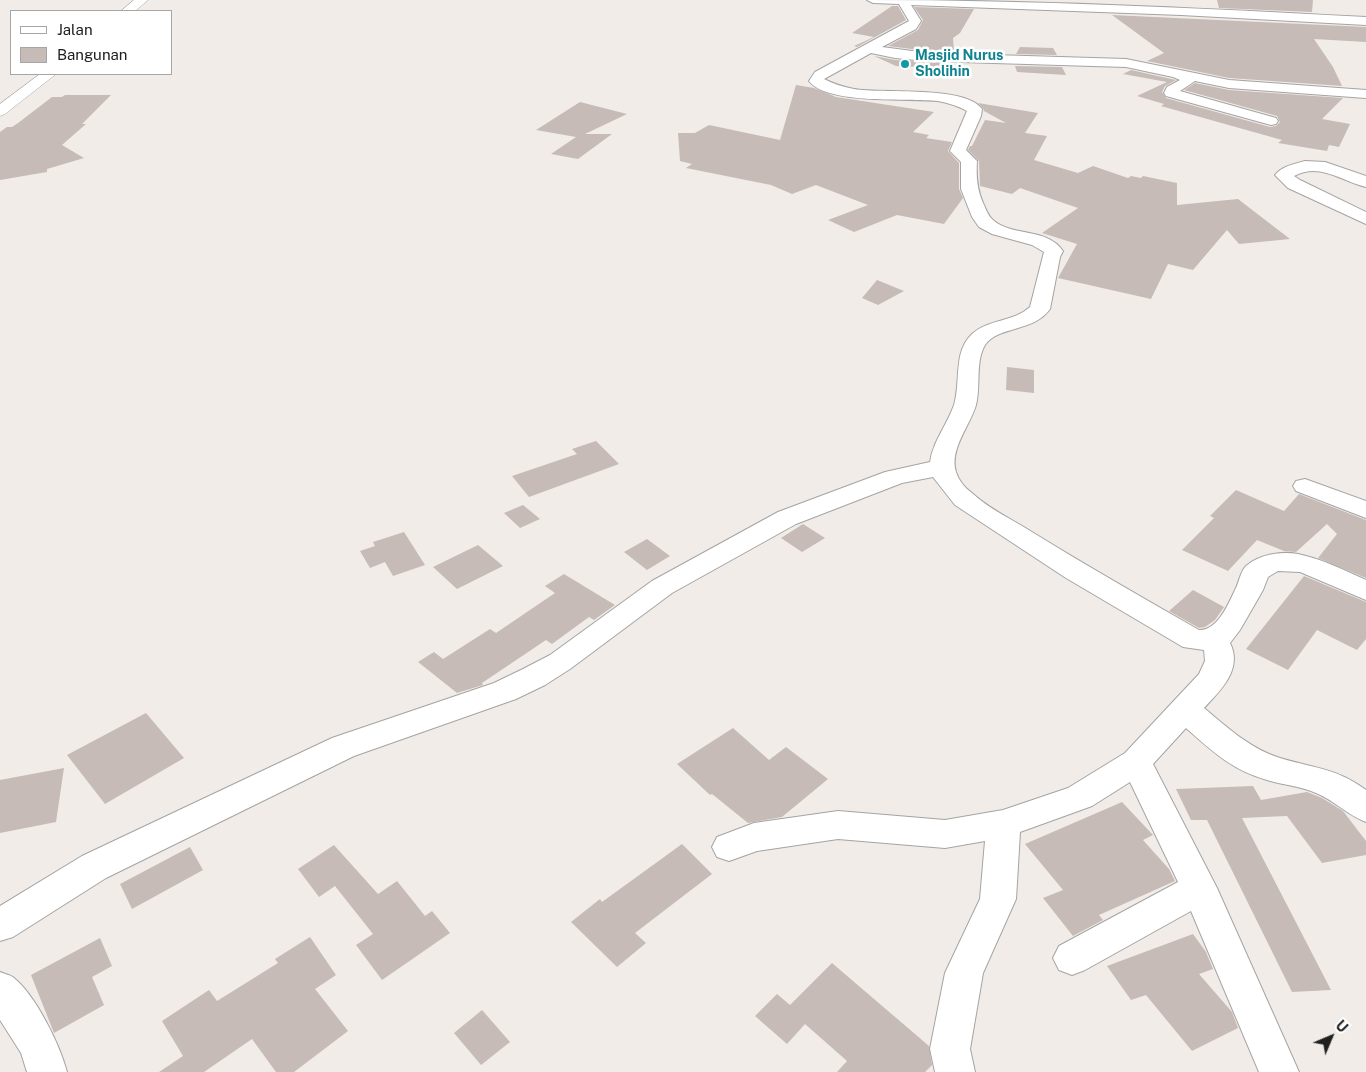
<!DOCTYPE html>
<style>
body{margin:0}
#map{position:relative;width:1366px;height:1072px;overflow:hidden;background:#f1ece7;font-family:"Public Sans",sans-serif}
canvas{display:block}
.legend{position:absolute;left:10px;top:10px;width:162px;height:65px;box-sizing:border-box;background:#fff;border:1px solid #a6a6a6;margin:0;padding:6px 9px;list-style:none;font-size:15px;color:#202020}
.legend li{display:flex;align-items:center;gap:10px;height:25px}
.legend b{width:25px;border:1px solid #a6a6a6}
.north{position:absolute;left:1306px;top:1012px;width:50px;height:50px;-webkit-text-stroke:4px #fff;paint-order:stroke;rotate:45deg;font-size:14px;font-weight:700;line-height:20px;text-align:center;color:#202020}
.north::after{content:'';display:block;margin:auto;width:18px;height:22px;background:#202020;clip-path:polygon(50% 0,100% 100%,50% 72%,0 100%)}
</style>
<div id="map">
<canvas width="1366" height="1072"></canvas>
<ul class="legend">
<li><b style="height:6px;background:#fff"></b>Jalan</li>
<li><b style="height:14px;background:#c6bbb6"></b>Bangunan</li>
</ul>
<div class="north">U</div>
</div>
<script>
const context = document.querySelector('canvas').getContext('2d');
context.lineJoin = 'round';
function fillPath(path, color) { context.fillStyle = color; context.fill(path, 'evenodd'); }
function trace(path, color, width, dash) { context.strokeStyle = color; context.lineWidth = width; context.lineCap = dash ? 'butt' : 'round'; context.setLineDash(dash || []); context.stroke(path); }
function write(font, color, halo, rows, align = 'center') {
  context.font = font + ' "Public Sans",sans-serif'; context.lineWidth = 5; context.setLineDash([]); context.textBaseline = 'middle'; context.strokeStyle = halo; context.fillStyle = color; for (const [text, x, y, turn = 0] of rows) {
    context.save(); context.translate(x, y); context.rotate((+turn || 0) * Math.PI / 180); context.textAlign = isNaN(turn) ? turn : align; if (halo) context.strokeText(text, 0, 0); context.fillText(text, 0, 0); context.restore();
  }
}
fillPath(new Path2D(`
 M1217 0H1313L1312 12 1219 8Z
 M892 6H898L906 20 857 47 854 46 874 37 852 33Z
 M914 7 974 9 960 33 953 38 954 52 927 51 888 46 918 30 923 20Z
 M1112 15 1366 27V42L1314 39 1333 67 1342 86 1229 78 1147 61 1164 53Z
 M1020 47 1053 48 1057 55 1016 54Z
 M874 56 895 60 954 64 955 66 941 68 896 66Z
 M1015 66 1062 67 1066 75 1017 72Z
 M1131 70 1176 80 1165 86 1162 92 1166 98 1270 127 1276 126 1280 122 1277 116 1184 90 1195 83 1229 90 1343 98 1322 119 1350 124 1339 147 1329 145 1327 151 1278 143 1282 140 1161 106 1164 104 1137 96 1167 82 1123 74Z
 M796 85 814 88 836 97 934 112 913 132 929 135 926 138 952 142 948 151 959 163V189L963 198 944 224 897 215 854 232 828 220 868 205 816 185 792 194 771 185 686 168 692 164 680 161 678 133H695L709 125 780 140Z
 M65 95H111L82 124H86L62 145 84 158 47 169V172L0 180V132L7 127H12L18 123 52 97H62Z
 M580 102 627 114 585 134H612L578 159 551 154 576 137 536 130Z
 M978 103 1038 113 1025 133 1047 136 1034 160 1078 173 1093 166 1128 178 1131 176 1141 178 1143 176 1177 183V205L1238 199 1290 239 1239 244 1227 230 1193 270 1168 264 1151 299 1058 278 1077 244 1042 233 1078 208 1020 188 1012 194 980 186 979 161 968 150 970 146H972L985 120 1006 123 984 111 983 108Z
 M877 280 904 291 878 305 862 298Z
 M1007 367 1034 370V393L1006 390Z
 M596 441 619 464 529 497 512 476 577 454 572 449Z
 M1236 490 1284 511 1299 494 1366 520V578L1318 558 1337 534 1327 524 1296 552 1284 551 1257 540 1228 571 1182 550 1214 518 1210 516Z
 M523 505 540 519 520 528 504 513Z
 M803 524 825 538 802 552 781 538Z
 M404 532 425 565 393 576 385 562 370 568 360 551 375 546 373 542Z
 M647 539 670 556 647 570 624 552Z
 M478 545 503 566 457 589 433 567Z
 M564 574 615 605 594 620 589 617 552 644 546 640 482 683 483 685 457 693 418 662 434 652 443 659 490 629 496 633 555 593 545 586Z
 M1304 576 1366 602V639L1357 650 1317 630 1288 670 1246 649Z
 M1193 590 1224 607 1215 620 1205 627 1199 628 1169 611Z
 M146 713 184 758 105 804 67 755Z
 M733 728 769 760 786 747 828 779 782 817 748 823 712 794 710 795 677 764Z
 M64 768 56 822 0 833V780Z
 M1253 786 1261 800 1307 792 1322 798 1343 811 1366 841V855L1322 863 1287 816 1242 818 1331 990 1292 992 1207 820H1191L1176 789Z
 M1122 802 1153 835 1143 840 1169 869 1175 881 1099 915 1103 920 1073 936 1043 898 1063 890 1025 844Z
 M682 844 712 874 635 933 646 943 617 967 571 922 600 899 602 902Z
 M334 845 378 894 397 881 425 916 432 911 450 933 382 980 356 945 373 934 335 886 319 897 298 869Z
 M190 847 203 870 132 909 120 884Z
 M1193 934 1206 952 1213 969 1199 974 1232 1012 1238 1028 1192 1051 1146 995 1131 1000 1107 966Z
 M310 937 336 975 315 989 348 1031 294 1072H276L252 1039 204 1072H159L183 1056 162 1021 209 990 217 1001 278 963 275 959Z
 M100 938 112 966 92 977 104 1005 54 1033 31 975Z
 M832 963 929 1046 932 1065 925 1072H837L847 1061 805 1024 787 1044 755 1016 777 994 790 1005Z
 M482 1010 510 1042 481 1065 454 1033Z`), '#c6bbb6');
const minor = new Path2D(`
 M867 0C1034 0 1200 8 1366 17V25L1181 15 911 5 921 21 916 29 882 47 927 53 1126 59 1229 80 1366 90V98L1229 88 1195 81 1180 91 1276 118 1278 121 1276 124 1271 125 1166 96 1164 93 1167 87 1180 80 1173 77 1126 67 927 61 895 58 871 53 824 79C834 84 843 87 854 89 882 94 965 85 982 109L981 116 966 150 977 161C976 176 977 189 983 203 986 209 988 216 993 220 1012 237 1047 227 1063 251L1060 257 1050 309C1034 332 998 326 985 345 975 362 981 386 976 405 970 426 949 449 956 472 959 481 965 488 972 493 989 509 1013 520 1032 532 1087 566 1143 598 1199 630 1217 631 1228 605 1235 590 1239 583 1240 572 1246 566 1259 554 1282 551 1298 554 1322 559 1344 570 1366 580V600L1300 572 1278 571 1268 577 1263 590 1240 630 1230 643C1243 669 1221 690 1204 708 1227 727 1248 747 1277 757 1311 768 1335 767 1366 790V822C1347 815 1334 800 1316 793 1301 786 1283 785 1267 780 1232 770 1212 751 1186 728L1153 764 1217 888 1299 1072H1259L1191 911 1085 970 1072 975 1059 970 1053 958 1059 946 1178 882 1130 782 1092 806 1020 832 1016 899 983 973 970 1049 975 1072H935L930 1049 945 973 980 899 985 841 945 848 838 839 757 851 729 861 717 857 712 847 717 837 754 823 838 811 945 820 1003 810 1068 788 1125 753 1199 674 1205 661 1204 650 1183 647 1066 578 955 505 933 477 902 483 796 524 672 593 570 669 545 685 516 699 354 756 106 878 13 937 0 941V906L82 856 332 738 494 683 523 669 550 655 652 581 778 512 885 472 930 462C933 441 947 425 954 405 961 382 953 353 971 335 987 319 1014 322 1030 307L1044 252 1032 245 992 234 979 227 972 217 961 189V162L950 151 967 111C958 106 949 103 938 101 909 98 827 105 809 81L815 72 909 21 899 4 873 3Z
 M1305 161 1325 162 1366 176V187C1341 181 1320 162 1294 176L1300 180 1366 212V224L1288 188 1275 175C1282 166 1294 164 1305 161Z
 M1305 479 1366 501V518L1296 491 1293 486 1296 481Z
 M0 972C4 974 11 975 14 978 36 996 60 1045 67 1072H27L21 1053 0 1020Z`);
const tertiary = new Path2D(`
 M134 0H148L135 11H121Z
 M40 74H56L5 114 0 116V104Z`);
trace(minor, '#a4a4a4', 2);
trace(tertiary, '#a4a4a4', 1);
fillPath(minor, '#fff');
fillPath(tertiary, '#fff');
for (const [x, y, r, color] of [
 [905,64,5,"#0f9aa8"]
]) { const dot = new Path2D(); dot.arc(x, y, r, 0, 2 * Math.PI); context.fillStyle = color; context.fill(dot); trace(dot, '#fff', 2); }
write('bold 14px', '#0d838f', '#fff', [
 ["Masjid Nurus",915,56],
 ["Sholihin",915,72]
], 'left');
</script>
